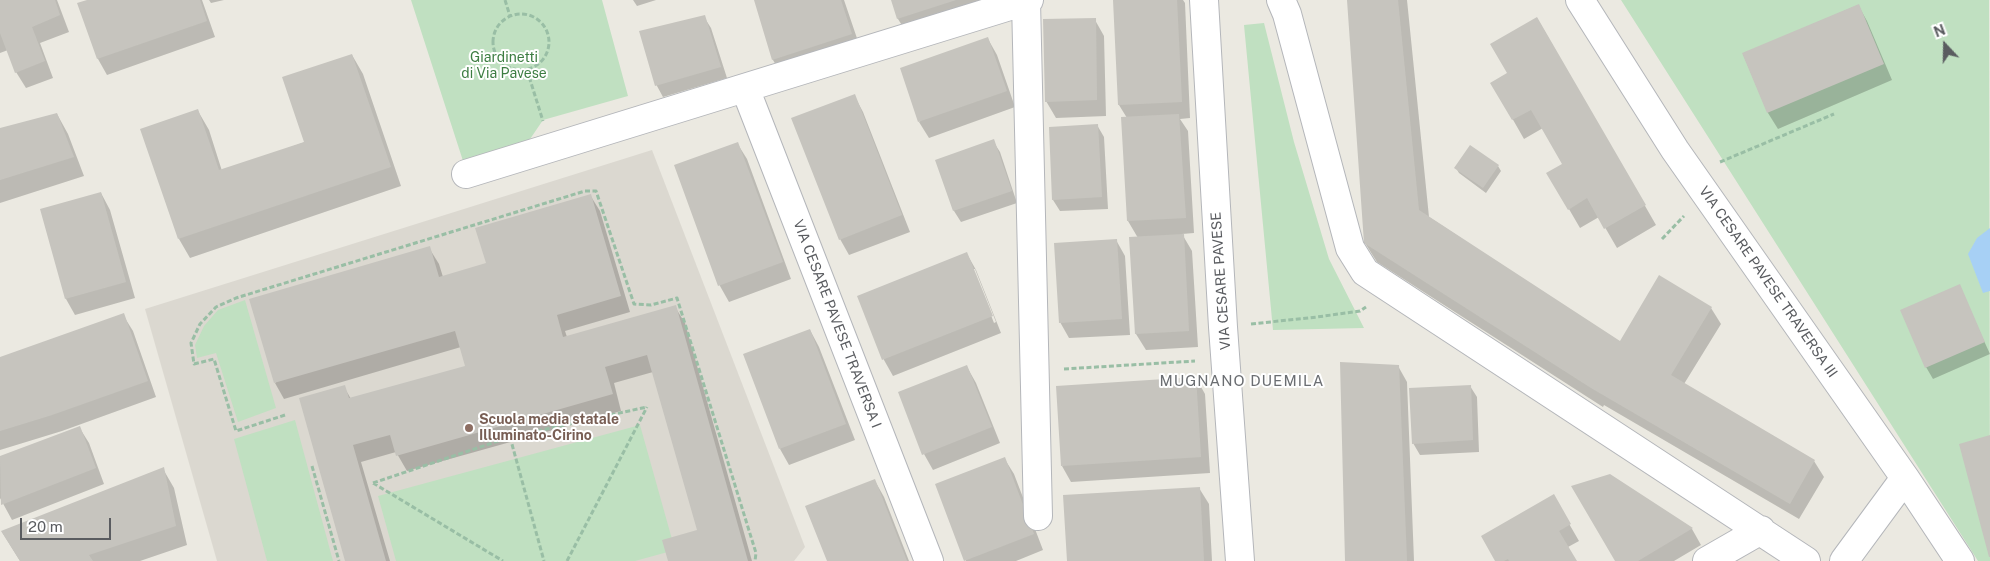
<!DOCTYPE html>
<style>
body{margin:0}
#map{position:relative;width:1990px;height:561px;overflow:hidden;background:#ebe9e1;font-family:"Public Sans",sans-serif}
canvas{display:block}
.north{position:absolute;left:1920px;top:20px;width:50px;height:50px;-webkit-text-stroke:4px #fff;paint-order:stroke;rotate:339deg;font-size:14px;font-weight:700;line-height:20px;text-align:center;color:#5a5c60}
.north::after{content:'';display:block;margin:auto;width:18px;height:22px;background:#5a5c60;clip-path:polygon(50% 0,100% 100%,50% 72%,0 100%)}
.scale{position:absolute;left:20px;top:518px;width:91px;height:22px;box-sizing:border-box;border:2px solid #5a5c60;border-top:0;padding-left:6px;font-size:15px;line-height:18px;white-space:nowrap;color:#5a5c60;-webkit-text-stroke:4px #fff;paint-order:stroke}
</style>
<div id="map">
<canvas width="1990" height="561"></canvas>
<div class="north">N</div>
<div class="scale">20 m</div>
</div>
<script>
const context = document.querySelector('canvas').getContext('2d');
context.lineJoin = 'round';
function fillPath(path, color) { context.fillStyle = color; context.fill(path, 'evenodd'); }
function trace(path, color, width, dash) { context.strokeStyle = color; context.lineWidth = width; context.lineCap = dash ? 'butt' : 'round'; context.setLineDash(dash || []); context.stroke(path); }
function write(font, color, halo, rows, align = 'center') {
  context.font = font + ' "Public Sans",sans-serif'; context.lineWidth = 4; context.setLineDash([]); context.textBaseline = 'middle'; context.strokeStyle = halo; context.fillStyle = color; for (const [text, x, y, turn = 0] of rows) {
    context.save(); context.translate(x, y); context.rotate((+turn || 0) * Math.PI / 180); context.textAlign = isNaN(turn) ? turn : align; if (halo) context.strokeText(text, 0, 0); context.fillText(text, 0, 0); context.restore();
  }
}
fillPath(new Path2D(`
 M652 150 805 547 794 561H217L145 309Z`), '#dbd8d0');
fillPath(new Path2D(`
 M411 0H602L628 96 543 120 526 145 464 164Z
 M1621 0H1989L1990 561H1978Z
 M1264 23 1294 142 1329 259 1364 328 1273 330 1244 25Z
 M245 300 276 408 238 422 216 353 197 358 195 345 204 326 218 310Z
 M295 420 333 561H267L234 439Z
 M640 425 675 550 635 561H396L378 496Z`), '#c0e0c1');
fillPath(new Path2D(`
 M1990 228V291L1983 293 1968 254 1977 238Z`), '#a7d0f5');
fillPath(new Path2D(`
 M0 0H57L69 32 40 43 53 78 26 88 16 72 8 50 0 53Z
 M91 0H202L215 37 107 75 98 59 79 4Z
 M209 0H224L211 3Z
 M633 0H656L637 6Z
 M755 0H844L862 53 784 79 773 60Z
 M892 0H1016L908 35 898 19Z
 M1114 0H1183L1185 3 1190 118 1180 119 1188 131 1194 233 1182 234 1192 251 1198 347 1146 350 1136 334 1138 238 1128 221 1127 118 1119 105Z
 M1348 0H1407L1429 217 1620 343 1711 308 1721 324 1684 384 1814 461 1824 477 1799 519 1604 405 1603 407 1377 262 1365 243Z
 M1858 5 1867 21 1892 80 1778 129 1768 113 1743 54Z
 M704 17 711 28 727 78 663 97 657 86 640 32Z
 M1537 18 1656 225 1617 248 1599 217 1580 228 1548 173 1563 164 1543 128 1524 139 1492 83 1508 73Z
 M1095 20 1104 36 1106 116 1056 118 1046 101Z
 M988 39 997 55 1015 107 929 138 919 122Z
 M352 55 363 74 401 186 190 258 179 239 198 111 209 130 222 171 305 142Z
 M854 95 863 112 910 232 849 255 840 239Z
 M57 114 68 134 84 176 0 203V130Z
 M1097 125 1104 137 1108 209 1060 211 1053 200Z
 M993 141 1000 152 1017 203 961 222 954 211 937 161Z
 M737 143 747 159 791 279 729 302 720 286 675 166Z
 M1498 166 1501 171 1486 193 1459 173 1456 168Z
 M101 193 110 210 135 298 75 315 66 299 41 210Z
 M590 195 600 211 630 312 565 331 567 337 675 307 685 323 752 561H669L698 531 653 372 614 383 621 411 407 471 396 452 361 462 390 561H347L344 387 351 399 467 367 461 347 284 399 275 383 429 248 439 264 443 277 487 264Z
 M1116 240 1125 256 1130 335 1069 338 1060 322Z
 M967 254 976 270 1001 333 893 376 884 360 859 297ZM973 269H975L996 322 994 323Z
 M1959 286 1990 354 1933 379 1926 367Z
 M123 315 133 331 156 397 62 431 0 450V358Z
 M810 330 819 347 855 440 789 465 780 449Z
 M1398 366 1407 382 1414 561H1346Z
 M967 367 976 383 1000 443 933 470 924 454Z
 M1196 378 1205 394 1210 473 1071 482 1062 466Z
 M1470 386 1477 397 1479 452 1420 455 1413 443Z
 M79 427 89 443 104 484 12 520 0 498V458Z
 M1004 458 1014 474 1043 550 1016 561H966L937 485Z
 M163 469 174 488 187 545 140 561H20L2 532Z
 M1610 475 1692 529 1701 545 1674 561H1616Z
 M875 481 884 497 909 561H828Z
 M1199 488 1209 504 1212 561H1068Z
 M1553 496 1579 541 1568 547 1575 561H1496Z`), '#0003');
fillPath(new Path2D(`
 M0 0H55L60 15 32 27 45 61 15 73 0 33Z
 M87 0H200L207 21 97 59 77 3Z
 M754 0H841L852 34 772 60Z
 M891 0H956L897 19Z
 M1113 0H1177L1182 102 1118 105Z
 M1347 0H1398L1419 210 1620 341 1659 275 1712 307 1671 375 1815 460 1790 504 1591 388 1364 243Z
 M1859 4 1884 64 1767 113 1742 53Z
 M705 15 721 67 655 86 639 31Z
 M1537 17 1646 205 1604 229 1587 198 1568 210 1546 173 1562 164 1531 110 1512 120 1490 83 1507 73 1490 44Z
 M1096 18 1097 100 1045 102 1043 19Z
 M988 37 1007 91 918 122 900 68Z
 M352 54 391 167 178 239 140 129 198 109 219 170 304 142 282 77Z
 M855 94 902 215 839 240 791 118Z
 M57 113 74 157 0 180V128Z
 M1179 114 1186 218 1127 221 1121 117Z
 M1098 124 1102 197 1052 200 1049 127Z
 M994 139 1012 191 953 211 935 160Z
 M738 142 783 262 718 286 674 165Z
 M1470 145 1499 165 1483 188 1454 168Z
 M101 192 126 282 65 299 40 209Z
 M591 194 621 296 557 315 563 337 676 305 748 561H668L662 540 697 530 647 355 605 367 613 394 396 456 390 435 353 445 386 561H345L299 398 345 385 349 398 465 366 455 331 274 383 249 299 430 246 439 277 486 263 475 228Z
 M1184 234 1189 331 1135 334 1129 237Z
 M1117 239 1122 319 1059 323 1054 243Z
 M967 252 993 316 882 360 857 296Z
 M1960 284 1985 342 1925 368 1900 310Z
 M124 313 148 381 52 415 0 431V357Z
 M810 329 846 424 779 449 743 354Z
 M1340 362 1399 365 1407 561H1345Z
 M967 365 992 427 922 455 898 392Z
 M1196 377 1201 457 1061 466 1056 386Z
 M1471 385 1473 440 1412 444 1409 388Z
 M80 426 96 468 1 505 0 456Z
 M1990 435V557H1989L1959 444Z
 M1005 457 1034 534 964 561 935 484Z
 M164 467 176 526 89 555 93 561H20L1 531Z
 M1610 474 1693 528 1638 561H1615L1571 486Z
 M875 479 907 561H827L805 506Z
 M1200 487 1204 561H1067L1063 495Z
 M1554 494 1571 524 1559 531 1577 561H1509L1508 559 1504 561H1495L1481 536Z`), '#c6c4be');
const minor = new Path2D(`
 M1204 0 1223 327 1240 561
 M1281 0 1287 14 1350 248 1365 272 1806 561
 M1580 0 1675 150 1905 478 1960 561
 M1026 1 1038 516
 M745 88 929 561
 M466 174 1029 0
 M1707 561 1761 530
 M1844 561 1905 478`);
trace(minor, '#b4b6ba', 30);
trace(new Path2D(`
 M505 0 510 16
 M493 42a28 28 0 1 1 56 0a28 28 0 1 1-56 0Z
 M527 70 543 121
 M1720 162 1834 114
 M1662 239 1684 216
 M1251 324 1317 317 1360 311 1366 307
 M1064 369 1195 361
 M285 415 236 431 214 359 194 364 191 343 200 324 216 307 236 298 585 191H596L634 304 651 305 677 298 756 553 755 561
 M510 437 544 561
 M312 466 339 561
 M373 483 510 437 647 407
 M373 483 503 561
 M567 561 647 407`), '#99bea5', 3, [5, 2.5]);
trace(minor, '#fff', 28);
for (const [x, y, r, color] of [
 [469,428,5,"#8d6e63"]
]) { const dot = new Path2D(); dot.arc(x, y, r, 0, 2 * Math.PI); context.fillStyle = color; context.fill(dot); trace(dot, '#fff', 2); }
write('14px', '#3d7d42', '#fff', [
 ["Giardinetti",504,58],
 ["di Via Pavese",504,74]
]);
write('14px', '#5a5c60', '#fff', [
 ["VIA CESARE PAVESE",1221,281,-94],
 ["VIA CESARE PAVESE TRAVERSA III",1768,282,55],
 ["VIA CESARE PAVESE TRAVERSA I",837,324,69]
]);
write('bold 14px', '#785e54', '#fff', [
 ["Scuola media statale",479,420],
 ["Illuminato-Cirino",479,436]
], 'left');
context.letterSpacing = '1px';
write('15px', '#6b6e72', '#fff', [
 ["MUGNANO DUEMILA",1242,381]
]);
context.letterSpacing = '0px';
</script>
